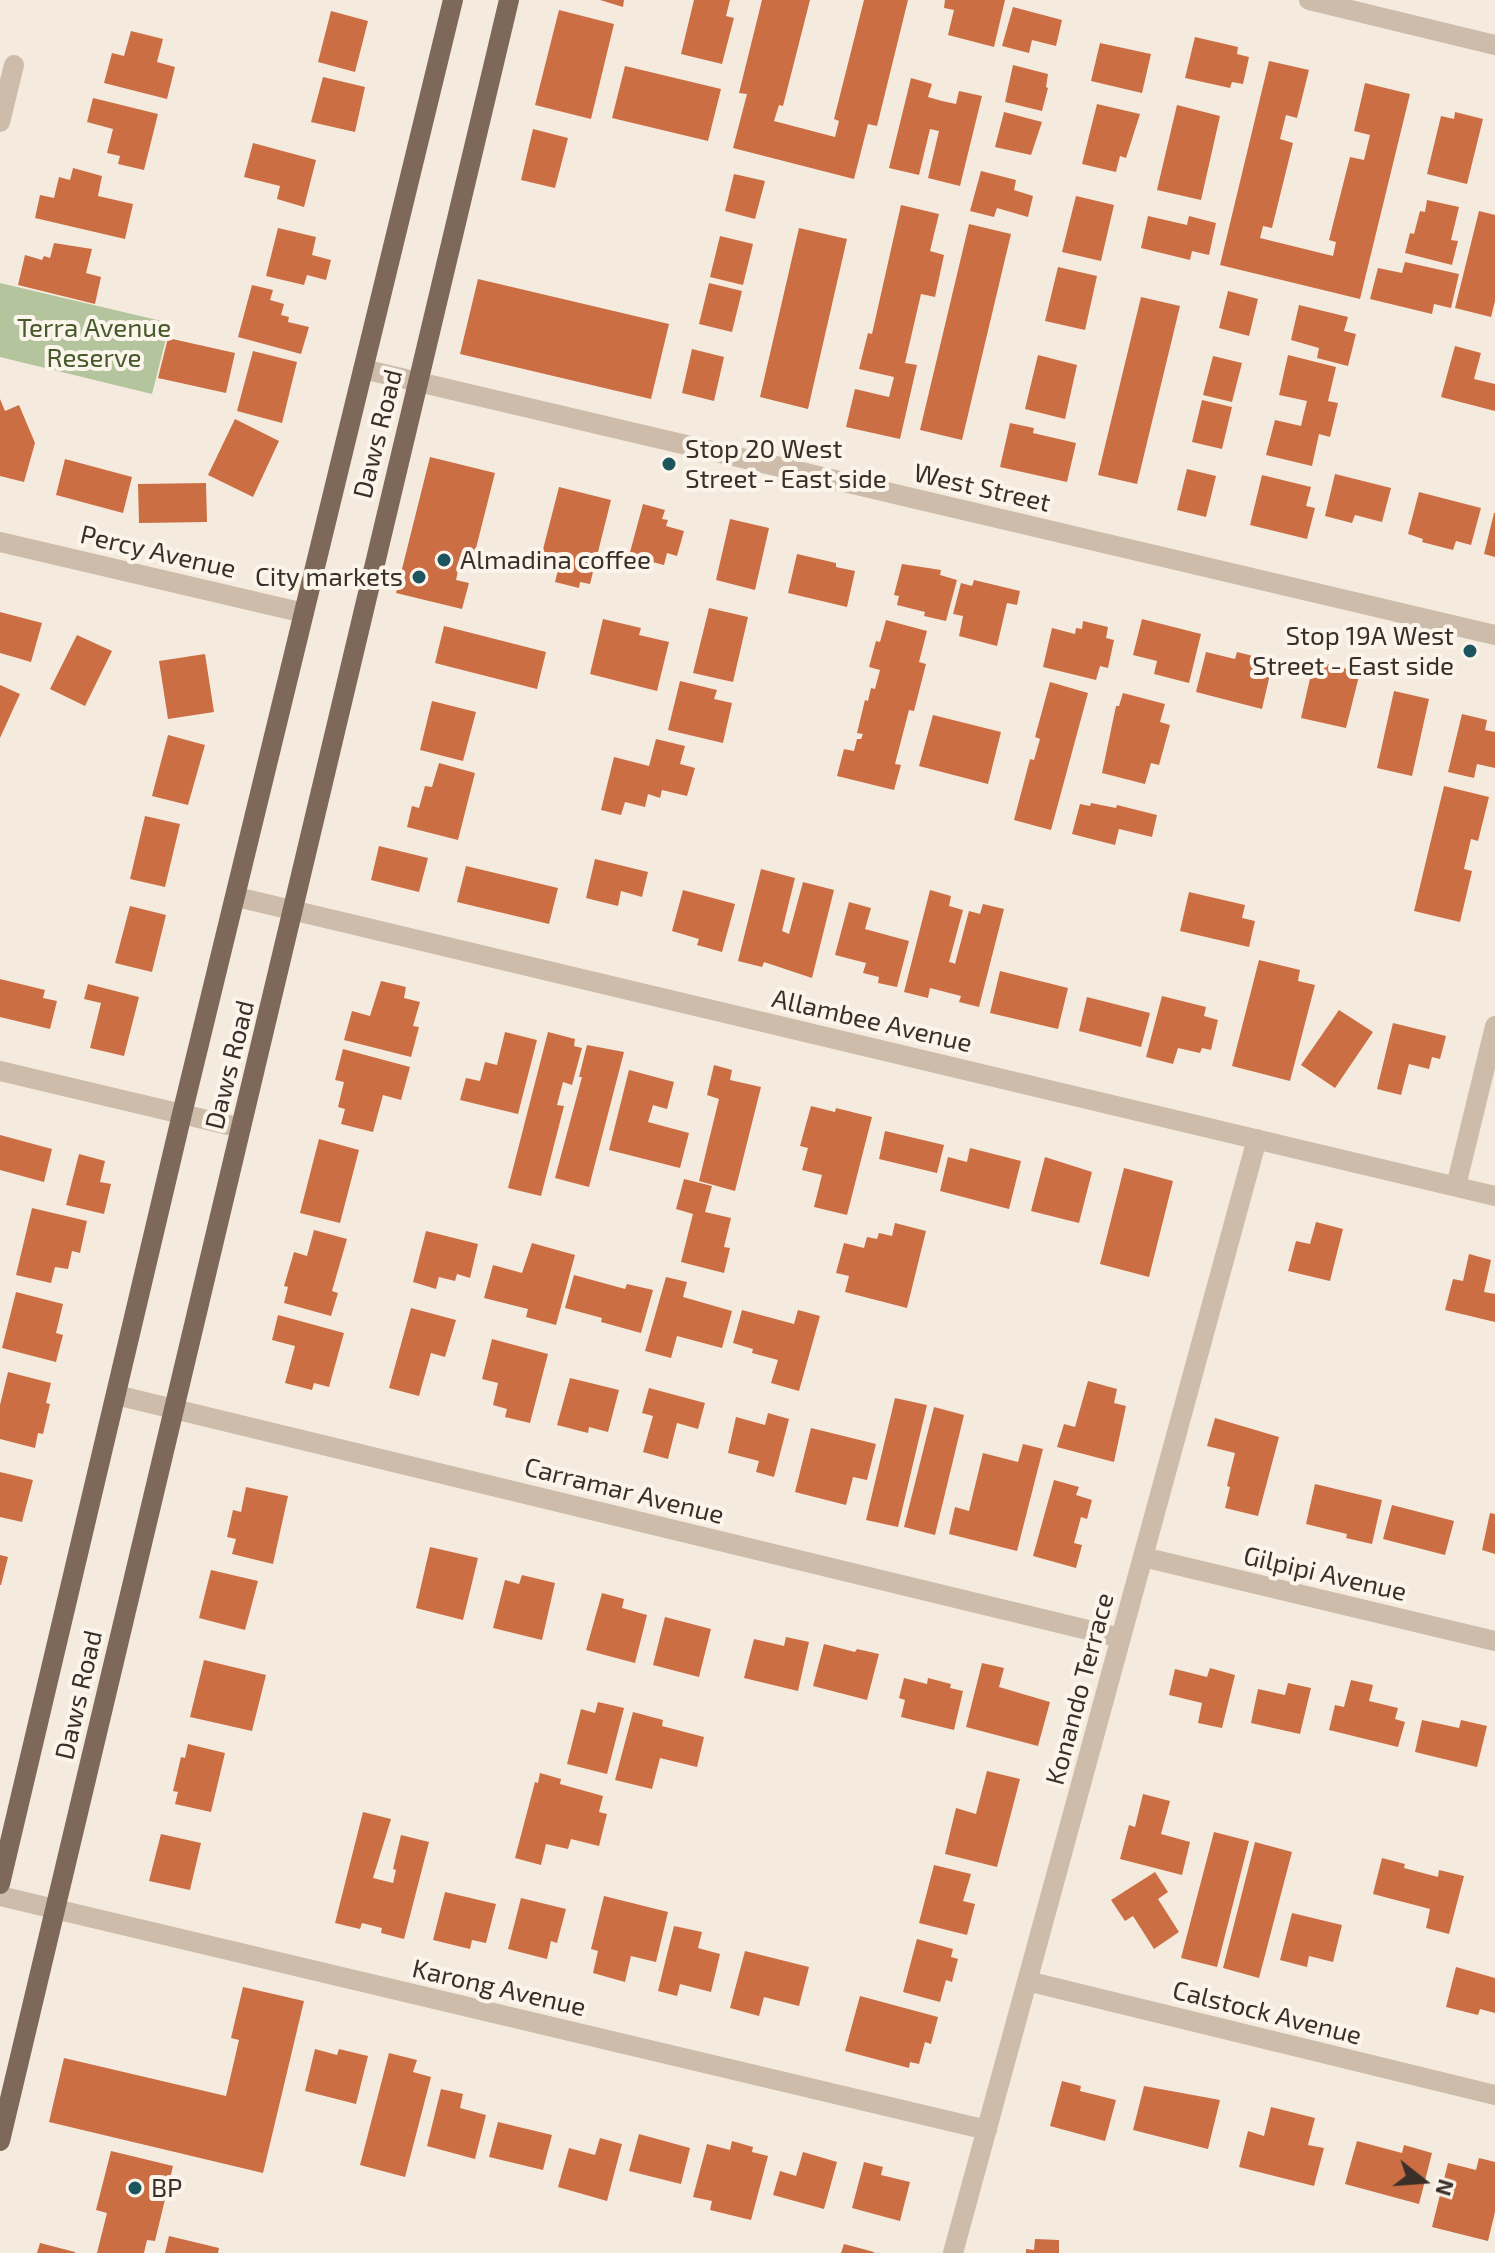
<!DOCTYPE html>
<style>
body{margin:0}
#map{position:relative;width:1495px;height:2253px;overflow:hidden;background:#f4ebde;font-family:"Exo 2",sans-serif}
canvas{display:block}
.north{position:absolute;left:1383px;top:2141px;width:80px;height:80px;-webkit-text-stroke:6px #fbf5eb;paint-order:stroke;rotate:107deg;font-size:22px;font-weight:700;line-height:32px;text-align:center;color:#3a3029}
.north::after{content:'';display:block;margin:auto;width:28px;height:36px;background:#3a3029;clip-path:polygon(50% 0,100% 100%,50% 72%,0 100%)}
</style>
<div id="map">
<canvas width="1495" height="2253"></canvas>
<div class="north">N</div>
</div>
<script>
const context = document.querySelector('canvas').getContext('2d');
context.lineJoin = 'round';
function fillPath(path, color) { context.fillStyle = color; context.fill(path, 'evenodd'); }
function trace(path, color, width, dash) { context.strokeStyle = color; context.lineWidth = width; context.lineCap = dash ? 'butt' : 'round'; context.setLineDash(dash || []); context.stroke(path); }
function write(font, color, halo, rows, align = 'center') {
  context.font = font + ' "Exo 2",sans-serif'; context.lineWidth = 8; context.setLineDash([]); context.textBaseline = 'middle'; context.strokeStyle = halo; context.fillStyle = color; for (const [text, x, y, turn = 0] of rows) {
    context.save(); context.translate(x, y); context.rotate((+turn || 0) * Math.PI / 180); context.textAlign = isNaN(turn) ? turn : align; if (halo) context.strokeText(text, 0, 0); context.fillText(text, 0, 0); context.restore();
  }
}
fillPath(new Path2D(`
 M0 283 170 323 152 394 0 357Z`), '#b4c49d');
fillPath(new Path2D(`
 M600 0H624L623 7Z
 M694 0H730L726 16 734 18 722 64 681 54Z
 M762 0H810L783 106 779 105 774 121 835 137 839 121 834 119 864 0H908L877 126 868 124 854 179 733 148 747 94 739 93Z
 M945 0H1005L994 47 948 35 954 10 944 8Z
 M1013 7 1062 20 1056 46 1032 40 1029 53 1002 46Z
 M559 10 614 24 591 119 535 105Z
 M331 11 368 21 355 72 318 62Z
 M131 31 163 39 157 62 175 67 167 99 104 83 112 53 124 56Z
 M1195 37 1238 47 1237 54 1249 57 1243 84 1232 82 1230 88 1185 78Z
 M1100 43 1151 54 1142 93 1091 81Z
 M1269 61 1309 70 1297 118 1286 115 1280 139 1293 143 1272 228 1263 226 1260 238 1333 256 1336 242 1329 240 1350 157 1364 160 1370 135 1354 131 1365 83 1410 94 1360 299 1220 265Z
 M1013 65 1048 74 1046 87 1048 88 1042 111 1005 102Z
 M625 66 721 89 708 141 612 118Z
 M323 77 365 87 355 132 311 122Z
 M911 78 932 84 928 97 942 101 956 104 959 91 982 96 960 186 928 178 939 131 930 129 919 175 889 168Z
 M93 98 158 114 144 170 118 164 120 156 107 153 113 129 87 122Z
 M1097 104 1140 114 1126 158 1120 156 1116 172 1082 164Z
 M1177 105 1220 116 1201 200 1157 190Z
 M1004 112 1042 122 1031 155 995 147Z
 M1455 112 1483 119 1467 184 1427 174 1441 116 1454 119Z
 M533 129 568 138 555 188 521 180Z
 M253 143 316 160 304 207 277 199 280 186 244 177Z
 M73 168 102 176 98 196 133 204 125 239 35 218 40 195 54 198 59 177 70 180Z
 M981 171 1016 180 1014 190 1033 196 1028 217 997 208 994 217 970 211Z
 M734 174 765 181 755 219 725 211Z
 M1076 196 1114 205 1101 261 1062 252Z
 M1427 200 1459 207 1451 240 1458 241 1452 265 1405 253 1410 233 1414 234 1420 211 1425 212Z
 M901 205 939 214 930 251 944 255 935 297 921 294 905 363 917 365 900 439 846 427 855 389 889 397 894 377 859 369 868 333 872 334Z
 M1479 211 1495 215V301L1491 317 1455 308Z
 M1148 216 1187 225 1189 216 1216 223 1209 255 1192 251 1190 260 1141 248Z
 M969 224 1011 234 962 440 920 430Z
 M278 228 316 237 312 255 331 260 326 280 307 275 304 285 266 276Z
 M799 228 847 239 808 409 760 397Z
 M720 236 753 244 743 285 710 277Z
 M54 243 92 249 86 273 101 277 95 304 18 285 25 255 42 260 44 256 50 258Z
 M1405 262 1459 274 1451 308 1434 304 1432 314 1370 299 1378 268 1402 273Z
 M1058 267 1097 276 1085 330 1045 321Z
 M478 279 669 324 651 399 460 354Z
 M709 283 742 291 732 332 699 324Z
 M252 285 273 290 270 300 284 304 281 315 289 317 288 322 309 327 301 354 238 337Z
 M1228 291 1258 299 1249 336 1219 328Z
 M1141 297 1180 306 1137 484 1098 475Z
 M1299 305 1348 317 1344 331 1356 334 1348 366 1317 358 1319 348 1291 340Z
 M168 338 235 353 226 393 158 378Z
 M1455 346 1481 353 1474 379 1495 384V411L1441 397Z
 M692 349 724 357 714 401 682 393Z
 M253 351 297 362 282 423 237 411Z
 M1038 355 1077 365 1065 419 1025 409Z
 M1288 355 1336 367 1328 401 1338 403 1330 437 1319 434 1312 466 1266 455 1275 420 1301 426 1304 413 1307 401 1279 395Z
 M1213 356 1242 363 1232 402 1203 395Z
 M0 399 5 411 19 405 35 443 24 482 0 476Z
 M1202 400 1232 407 1222 449 1192 442Z
 M235 419 279 441 253 497 208 475Z
 M1010 423 1034 428 1033 433 1076 443 1067 482 1000 467Z
 M430 457 495 473 473 560 461 557 456 580 469 583 462 609 396 593Z
 M65 459 132 477 123 513 56 495Z
 M1187 469 1216 476 1206 517 1177 510Z
 M1335 474 1391 488 1382 522 1355 515 1352 523 1325 516Z
 M1262 475 1311 487 1306 506 1315 508 1307 539 1250 525Z
 M206 483 207 522 139 523 138 484Z
 M559 487 611 500 590 584 580 582 579 588 555 582 558 570 539 565Z
 M1419 492 1481 508 1471 545 1456 541 1453 550 1422 542 1423 539 1408 534Z
 M643 504 665 510 662 519 668 520 666 526 684 531 677 556 667 553 664 565 629 556Z
 M1494 513H1495V557L1484 554Z
 M730 519 769 528 755 590 716 580Z
 M797 554 836 563V567L855 571 847 607 788 593Z
 M902 564 941 570 940 575 957 580 946 621 924 616 925 612 897 605 899 596 894 595Z
 M974 580 1020 591 1017 605 1007 603 997 646 959 636 963 616 953 614 961 583 972 586Z
 M709 608 748 617 733 682 693 673Z
 M0 612 42 623 31 662 0 653Z
 M603 619 641 628 639 635 669 642 657 691 590 674Z
 M1142 619 1201 634 1189 683 1154 674 1157 661 1133 655Z
 M886 620 927 631 919 662 926 664 914 711 909 710 895 764 901 765 894 790 837 776 844 749 854 751 857 739H861L863 734 857 733 865 700 868 701 871 688 875 689 880 670 869 667 876 641 880 642Z
 M1083 621 1108 627 1106 638 1114 640 1108 668 1100 666 1096 680 1043 667 1052 628 1075 634 1076 628 1082 629Z
 M444 626 546 652 537 689 435 663Z
 M77 635 112 651 85 706 50 689Z
 M1206 652 1235 659 1237 652 1273 661 1262 709 1196 692Z
 M205 654 214 712 168 719 159 661Z
 M1314 661 1360 672 1346 728 1301 718Z
 M680 681 717 690 714 699 732 703 723 743 668 730Z
 M1050 682 1088 693 1051 830 1014 820 1030 759 1034 760 1040 739 1035 737Z
 M0 685 20 694 0 738Z
 M1394 691 1429 699 1412 776 1377 768Z
 M1123 693 1165 704 1160 722 1170 725 1159 765 1151 763 1145 784 1102 773 1116 706H1119Z
 M432 701 476 712 463 761 420 750Z
 M1462 714 1487 720 1485 730 1495 732V768L1477 764 1474 778 1448 772Z
 M933 715 1001 732 988 784 919 766Z
 M168 735 205 745 188 805 152 796Z
 M656 739 685 746 680 764 695 768 687 796 662 790 660 798 648 794 645 807 625 802 621 815 601 810 614 757 649 766Z
 M439 763 475 773 458 840 407 827 412 806 419 808 425 786 432 787Z
 M1444 786 1489 797 1478 841 1471 839 1464 869 1472 871 1460 922 1414 911Z
 M1091 803 1116 808 1117 805 1157 815 1152 837 1119 829 1115 845 1072 834 1080 804 1090 806Z
 M145 816 180 824 165 887 130 879Z
 M379 846 428 858 419 892 371 880Z
 M595 859 648 872 642 897 621 891 618 906 586 898Z
 M466 866 558 888 549 924 457 902Z
 M761 869 795 878 782 931 789 934 803 882 834 890 812 978 764 962 762 967 738 961Z
 M683 890 735 904 722 952 697 945 699 939 672 931Z
 M930 890 951 896 949 906 963 910 949 962 953 963 955 964 969 911 980 914 983 904 1004 909 979 1007 959 1002 961 996 930 988 928 998 904 992Z
 M1189 892 1245 905 1242 918 1255 921 1249 947 1180 931Z
 M849 902 871 908 865 929 909 941 897 987 878 983 879 977 863 973 866 963 835 955Z
 M130 906 166 915 152 972 115 963Z
 M1259 960 1300 970 1298 981 1315 985 1290 1081 1232 1066Z
 M1000 971 1068 988 1058 1029 990 1013Z
 M0 979 45 990 43 998 57 1001 50 1029 0 1017Z
 M381 981 406 987 404 998 420 1002 413 1026 419 1027 411 1057 344 1040 352 1011 370 1016Z
 M88 984 139 997 124 1056 90 1048 101 1003 84 999Z
 M1162 996 1206 1007 1204 1016 1218 1020 1211 1050 1202 1048 1200 1053 1178 1048 1173 1064 1146 1057Z
 M1087 997 1150 1013 1141 1047 1079 1031Z
 M1339 1010 1373 1032 1335 1088 1301 1065Z
 M1393 1023 1446 1036 1440 1059 1432 1057 1429 1069 1409 1064 1401 1095 1377 1089Z
 M505 1032 537 1040 518 1114 460 1100 466 1078 480 1081 485 1062 497 1065Z
 M548 1032 575 1039 574 1046 582 1048 572 1085 563 1082 557 1105 564 1106 541 1196 508 1188Z
 M587 1045 624 1052 589 1187 555 1178 582 1077H579Z
 M343 1049 410 1067 401 1100 383 1095 373 1132 341 1124 345 1109 338 1107 344 1082 335 1080Z
 M714 1065 732 1070 730 1080 761 1087 735 1191 699 1181 719 1099 707 1095Z
 M629 1070 674 1082 667 1109 653 1105 648 1122 689 1133 680 1168 609 1150Z
 M811 1106 835 1112 836 1108 872 1117 847 1215 814 1207 822 1175 802 1170 808 1148 800 1146Z
 M885 1131 944 1145 937 1173 879 1159Z
 M0 1135 52 1149 44 1182 0 1170Z
 M319 1139 359 1150 340 1223 300 1213Z
 M970 1148 1021 1161 1009 1209 940 1191 948 1157 967 1162Z
 M79 1154 105 1161 100 1182 111 1184 104 1214 66 1205Z
 M1045 1157 1092 1172 1079 1223 1031 1211Z
 M1124 1168 1173 1181 1149 1277 1100 1264Z
 M684 1179 712 1186 705 1212 731 1218 724 1247 730 1248 724 1273 681 1262 693 1214 676 1209Z
 M32 1208 87 1221 80 1253 72 1251 68 1269 55 1267 51 1283 16 1275Z
 M1316 1222 1343 1229 1330 1281 1288 1271 1296 1241 1310 1244Z
 M895 1223 926 1231 907 1308 845 1292 849 1276 836 1273 844 1243 864 1248 867 1237 877 1239 879 1233 892 1236Z
 M314 1230 347 1239 332 1291 338 1293 331 1316 284 1303 288 1287 284 1286 294 1252 307 1256Z
 M426 1231 478 1244 470 1278 457 1274 455 1281 439 1277 436 1289 413 1282Z
 M532 1243 575 1255 556 1325 526 1317 528 1309 484 1298 493 1265 522 1273Z
 M1469 1254 1491 1260 1484 1292 1495 1294V1322L1445 1310 1453 1279 1463 1281Z
 M574 1275 625 1289 627 1284 653 1290 641 1333 601 1322 602 1318 565 1308Z
 M666 1277 687 1282 683 1297 732 1311 722 1348 677 1336 671 1358 645 1351Z
 M16 1292 63 1304 56 1333 63 1335 56 1362 2 1348Z
 M411 1308 456 1320 445 1357 431 1353 419 1396 389 1388Z
 M742 1310 794 1324 798 1310 820 1316 799 1391 771 1383 778 1360 752 1353 753 1349 733 1343Z
 M278 1315 344 1333 329 1387 314 1383 312 1390 285 1383 295 1346 272 1340Z
 M492 1339 548 1354 530 1423 505 1417 507 1409 493 1405 498 1383 482 1379Z
 M8 1372 51 1383 46 1403 50 1404 43 1434 38 1433 35 1448 0 1439V1405Z
 M570 1378 619 1390 608 1432 589 1427 588 1433 557 1425Z
 M1088 1381 1117 1389 1114 1403 1126 1406 1114 1462 1057 1447 1064 1424 1075 1427Z
 M649 1388 705 1403 698 1429 677 1423 668 1459 643 1452 653 1416 642 1413Z
 M895 1398 927 1405 898 1527 866 1520Z
 M934 1407 964 1415 935 1535 904 1527Z
 M768 1413 789 1419 774 1477 756 1472 759 1461 728 1453 736 1417 765 1425Z
 M1215 1418 1279 1437 1258 1516 1225 1508 1230 1487 1227 1486 1235 1453 1207 1446Z
 M811 1428 876 1444 867 1480 853 1477 846 1505 795 1492Z
 M1023 1444 1043 1449 1017 1551 949 1534 955 1507 969 1511 983 1453 1018 1462Z
 M0 1472 33 1480 22 1522 0 1517Z
 M1054 1480 1079 1487 1076 1495 1092 1500 1087 1519 1081 1517 1074 1543 1082 1545 1076 1568 1033 1556Z
 M1315 1484 1382 1500 1372 1544 1346 1538 1347 1534 1306 1524Z
 M246 1487 288 1496 273 1564 232 1554 236 1539 227 1537 233 1510 241 1512Z
 M1392 1505 1454 1521 1445 1555 1383 1539Z
 M1490 1513 1495 1514V1554L1482 1550Z
 M430 1547 478 1558 463 1620 416 1608Z
 M0 1555 8 1557 1 1585H0Z
 M211 1570 258 1581 245 1630 199 1618Z
 M522 1575 555 1583 542 1640 493 1628 505 1580 519 1584Z
 M602 1593 624 1599 622 1608 647 1615 635 1663 586 1650Z
 M665 1617 711 1629 699 1677 653 1665Z
 M786 1637 809 1642 798 1691 744 1678 754 1639 784 1646Z
 M824 1644 855 1652 857 1649 879 1654 867 1700 813 1686Z
 M204 1660 266 1675 252 1731 190 1717Z
 M982 1663 1004 1668 999 1687 1050 1702 1038 1746 966 1727Z
 M1210 1668 1235 1675 1222 1728 1198 1723 1202 1703 1169 1695 1175 1669 1207 1677Z
 M904 1678 927 1684 928 1678 951 1684 950 1688 963 1691 954 1730 901 1717 905 1700 899 1698Z
 M1351 1680 1373 1685 1369 1701 1398 1708 1395 1719 1405 1722 1398 1747 1329 1730 1335 1705 1344 1707Z
 M1288 1683 1311 1688 1300 1734 1251 1723 1258 1689 1285 1695Z
 M598 1702 624 1708 607 1774 567 1764 581 1709 595 1713Z
 M633 1712 663 1720 662 1726 704 1737 697 1767 660 1758 652 1789 615 1780Z
 M1422 1720 1459 1728 1461 1720 1487 1726 1477 1767 1415 1752Z
 M188 1744 225 1753 211 1812 175 1804 178 1792 173 1791 181 1757 185 1758Z
 M987 1771 1020 1779 997 1867 945 1854 956 1808 976 1814Z
 M540 1773 561 1779 560 1784 603 1796 599 1812 607 1814 599 1846 571 1839 568 1849 546 1844 541 1865 515 1858 535 1782 538 1783Z
 M1143 1794 1170 1801 1161 1834 1190 1842 1182 1875 1120 1859 1129 1825 1135 1827Z
 M363 1812 391 1819 373 1878 393 1883 396 1870 393 1869 401 1835 429 1842 404 1939 381 1933 382 1928 362 1923 360 1929 335 1923Z
 M1214 1832 1249 1841 1217 1967 1181 1958Z
 M161 1834 201 1843 190 1890 149 1881Z
 M1255 1842 1292 1852 1259 1978 1223 1968Z
 M1382 1858 1405 1864 1404 1868 1438 1877 1439 1870 1464 1876 1449 1934 1426 1928 1430 1909 1373 1894Z
 M934 1865 971 1874 963 1901 975 1904 967 1935 919 1923Z
 M1155 1872 1168 1892 1158 1899 1179 1932 1154 1949 1133 1916 1125 1921 1111 1900Z
 M445 1892 496 1904 486 1943 472 1940 470 1949 433 1940Z
 M604 1896 668 1912 656 1962 631 1956 625 1982 593 1973 598 1951 591 1949Z
 M521 1898 566 1909 557 1943 551 1941 547 1959 508 1949Z
 M1292 1913 1342 1925 1333 1962 1309 1956 1307 1967 1280 1960Z
 M674 1926 702 1932 698 1948 720 1954 711 1992 680 1984 677 1996 658 1991Z
 M917 1939 953 1949 951 1957 958 1959 952 1982 946 1980 940 2002 903 1992Z
 M745 1951 809 1967 799 2006 764 1997 759 2016 730 2008Z
 M1456 1967 1495 1978V2013L1480 2009 1478 2015 1446 2007Z
 M243 1987 304 2001 263 2173 49 2122 64 2058 226 2096 239 2040 231 2038Z
 M860 1996 938 2017 931 2044 925 2042 919 2064 910 2062 909 2068 845 2051Z
 M315 2049 337 2055 339 2049 368 2056 356 2104 305 2091Z
 M389 2053 417 2060 413 2072 431 2077 405 2177 360 2165Z
 M1062 2081 1081 2086 1080 2091 1116 2100 1105 2141 1050 2126Z
 M1144 2086 1220 2100 1208 2149 1133 2130Z
 M441 2089 463 2094 460 2108 486 2115 475 2159 427 2146Z
 M1271 2107 1315 2118 1308 2145 1324 2148 1314 2186 1239 2167 1248 2131 1264 2136Z
 M498 2122 552 2135 543 2170 489 2157Z
 M639 2134 690 2148 681 2184 629 2171Z
 M600 2138 622 2144 607 2201 558 2187 569 2148 595 2155Z
 M732 2141 753 2147 752 2152 768 2156 751 2220 710 2210 712 2201 693 2197 707 2144 730 2150Z
 M1357 2141 1402 2153 1404 2145 1432 2153 1419 2204 1345 2184Z
 M111 2151 173 2166 155 2241 147 2240 144 2253H97L107 2213 96 2210Z
 M803 2152 837 2162 824 2209 773 2195 780 2171 796 2176Z
 M1479 2158 1495 2162V2212L1488 2241 1432 2227 1448 2163 1476 2170Z
 M864 2162 883 2167 881 2175 910 2182 900 2221 852 2208Z
 M169 2236 219 2248 218 2253H165Z
 M1035 2239 1059 2240V2253H1026V2249L1034 2250Z
 M40 2243 75 2252V2253H37Z
 M844 2244 874 2252V2253H841Z`), '#cc6e44');
trace(new Path2D(`
 M1309 0 1495 45
 M0 122 14 65
 M363 369 1495 635
 M0 542 304 613
 M237 897 1495 1196
 M0 1071 241 1128
 M1456 1186 1495 1026
 M116 1395 1121 1638
 M1143 1557 1495 1641
 M0 1896 987 2130
 M1027 1981 1495 2095
 M953 2253 1257 1139`), '#cdbca9', 20);
trace(new Path2D(`
 M0 1884 182 1114 453 0
 M0 2141 509 0`), '#7d685a', 20);
for (const [x, y, r, color] of [
 [669,464,8,"#1c555e"],
 [444,560,8,"#1c555e"],
 [419,577,8,"#1c555e"],
 [1470,651,8,"#1c555e"],
 [135,2188,8,"#1c555e"]
]) { const dot = new Path2D(); dot.arc(x, y, r, 0, 2 * Math.PI); context.fillStyle = color; context.fill(dot); trace(dot, '#fbf5eb', 3); }
write('26px', '#465a2b', '#fbf5eb', [
 ["Terra Avenue",94,328],
 ["Reserve",94,358]
]);
write('26px', '#3a3029', '#fbf5eb', [
 ["Daws Road",378,434,-76],
 ["West Street",982,488,13],
 ["Percy Avenue",158,552,13],
 ["Allambee Avenue",872,1021,13],
 ["Daws Road",230,1065,-76],
 ["Carramar Avenue",624,1491,14],
 ["Gilpipi Avenue",1325,1574,13],
 ["Konando Terrace",1080,1689,-75],
 ["Daws Road",79,1695,-77],
 ["Karong Avenue",499,1988,13],
 ["Calstock Avenue",1267,2013,14]
]);
write('26px', '#3a3029', '#fbf5eb', [
 ["Stop 20 West",685,449],
 ["Street - East side",685,479],
 ["Almadina coffee",460,560],
 ["City markets",403,577,"right"],
 ["Stop 19A West",1454,636,"right"],
 ["Street - East side",1454,666,"right"],
 ["BP",151,2188]
], 'left');
</script>
